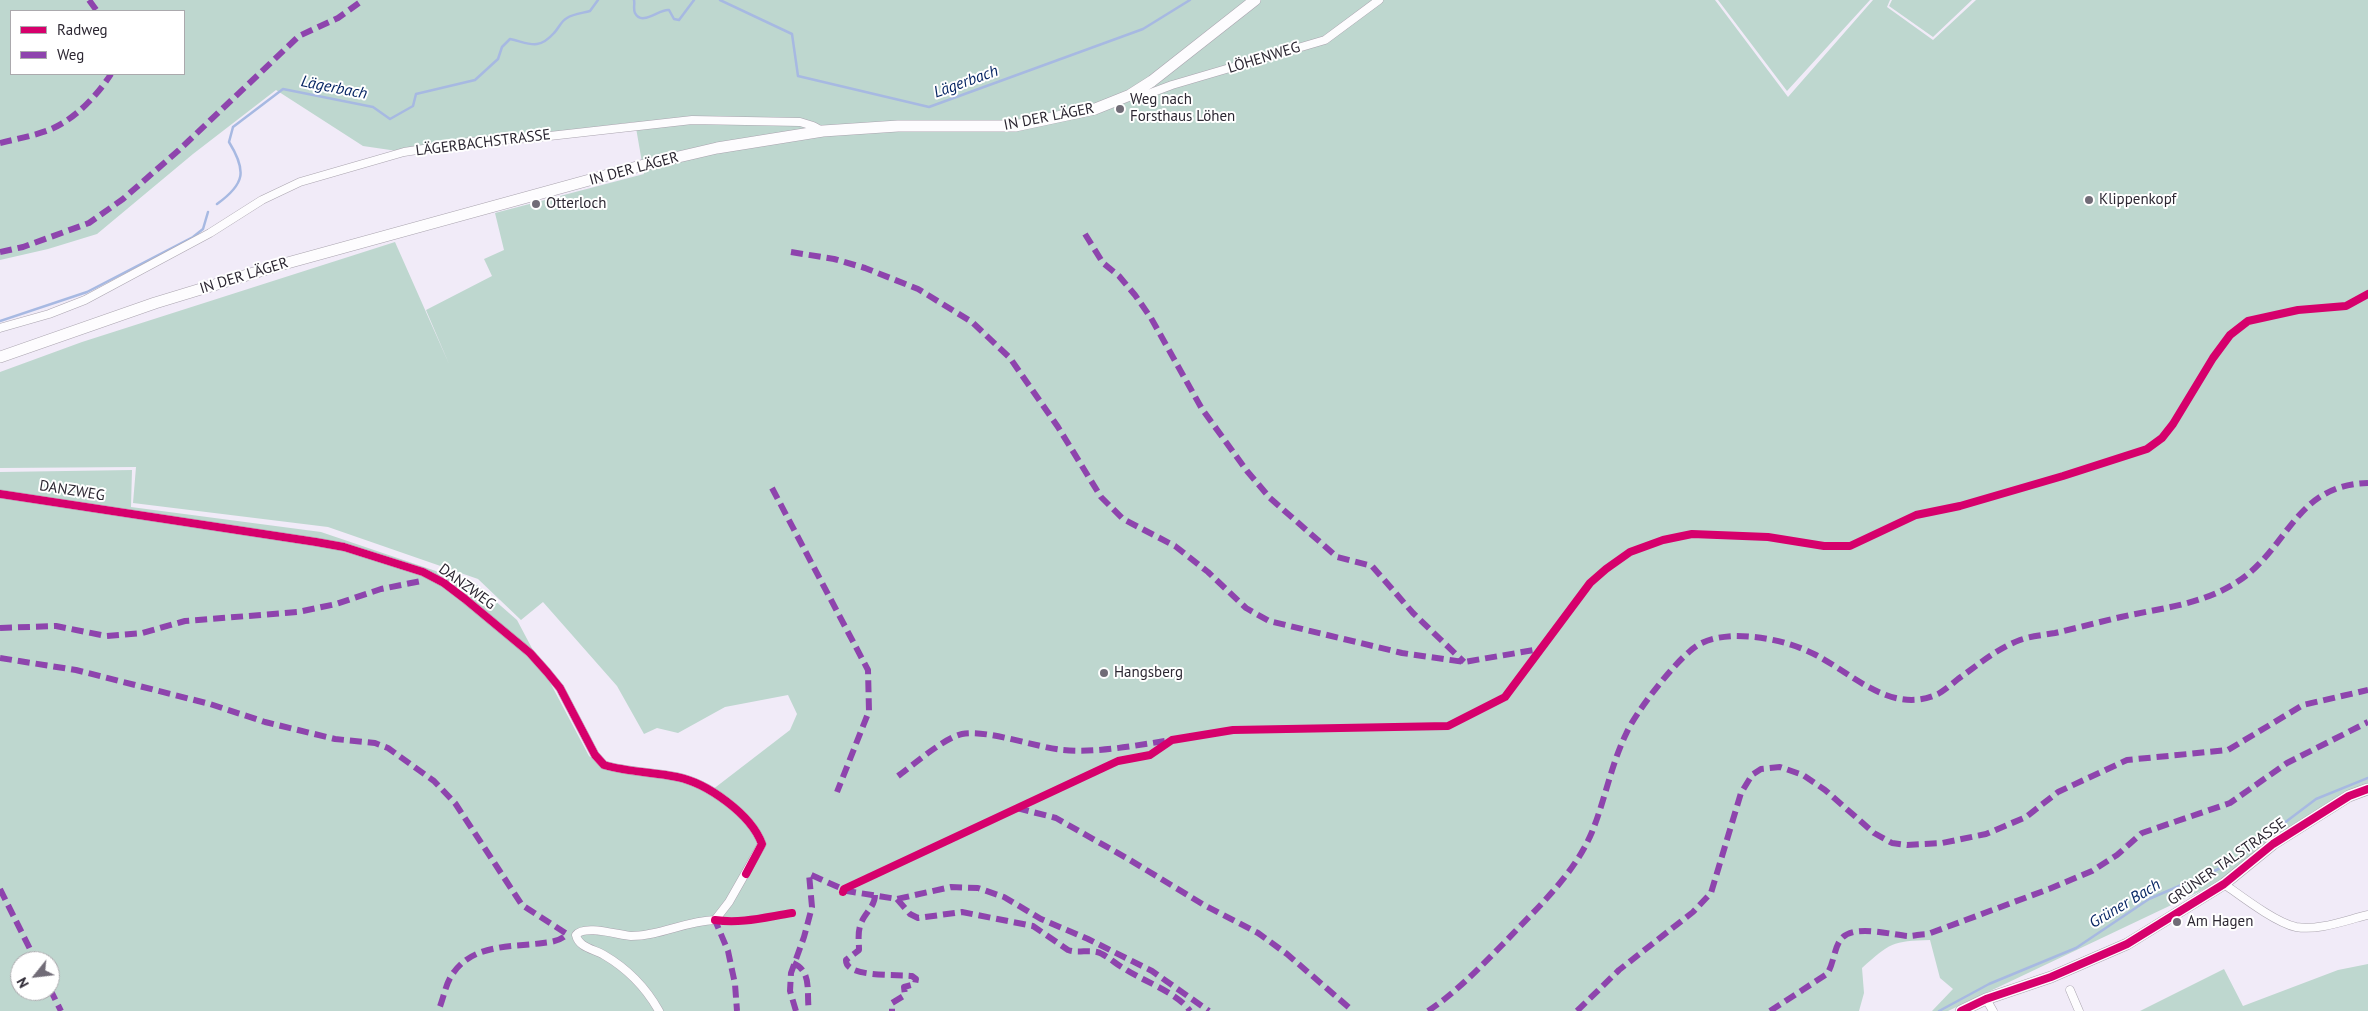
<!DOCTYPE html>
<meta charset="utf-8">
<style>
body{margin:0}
#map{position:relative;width:2368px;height:1011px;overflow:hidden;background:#f1ebf8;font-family:"PT Sans",sans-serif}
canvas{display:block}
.legend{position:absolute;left:10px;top:10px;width:175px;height:65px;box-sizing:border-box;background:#fff;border:1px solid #aba9ad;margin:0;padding:6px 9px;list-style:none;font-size:15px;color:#2c2732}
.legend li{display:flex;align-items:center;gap:10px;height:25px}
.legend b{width:25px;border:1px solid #aba9ad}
.north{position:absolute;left:10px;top:951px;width:50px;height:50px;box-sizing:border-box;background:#fff;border:1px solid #aba9ad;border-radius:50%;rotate:241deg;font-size:14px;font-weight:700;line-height:20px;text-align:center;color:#2c2732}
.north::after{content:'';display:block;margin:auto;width:18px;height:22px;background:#716c77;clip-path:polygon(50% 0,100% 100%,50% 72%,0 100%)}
</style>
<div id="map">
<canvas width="2368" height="1011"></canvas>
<ul class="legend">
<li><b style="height:6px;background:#d6006c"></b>Radweg</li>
<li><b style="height:6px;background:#8e44ad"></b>Weg</li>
</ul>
<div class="north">N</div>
</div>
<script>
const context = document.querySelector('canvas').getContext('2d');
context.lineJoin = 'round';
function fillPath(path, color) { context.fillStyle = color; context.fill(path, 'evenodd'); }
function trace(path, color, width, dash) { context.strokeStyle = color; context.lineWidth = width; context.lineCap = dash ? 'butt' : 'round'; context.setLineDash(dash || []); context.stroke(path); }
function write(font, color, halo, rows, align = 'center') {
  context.font = font + ' "PT Sans",sans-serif'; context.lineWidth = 4; context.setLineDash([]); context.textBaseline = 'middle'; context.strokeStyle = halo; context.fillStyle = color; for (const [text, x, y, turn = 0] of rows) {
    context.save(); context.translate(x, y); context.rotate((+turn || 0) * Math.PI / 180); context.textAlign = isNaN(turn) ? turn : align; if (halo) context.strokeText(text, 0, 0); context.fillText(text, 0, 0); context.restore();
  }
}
fillPath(new Path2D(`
 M0 0H1715L1788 97 1873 0H1890L1887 7 1933 40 1976 0H2368V788L2222 881 1948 1011H1932L1953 989 1940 978 1930 940C1892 941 1890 943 1862 968L1864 993 1859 1011H0V472L132 470 131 507 321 532 477 585 517 620 589 756 608 770 687 780 712 790 790 730 797 714 788 695 725 707 678 733 657 728 644 734 617 686 543 602 521 620 478 579 328 527 133 503 136 467 0 468V372L82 342 395 242 449 364 426 310 492 276 484 259 504 250 495 213 644 174 635 122 404 152 363 146 276 90 193 154 97 234 48 249 0 260ZM11 11H184V74H11ZM20 961H50V991H20Z
 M1718 0H1870L1787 91Z
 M1892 0H1972L1933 37 1889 6Z
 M2368 964V1011H2140L2224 969 2243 1006 2338 970Z`), '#bed7cf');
trace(new Path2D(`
 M634 0C635 4 633 9 635 13 642 27 660 8 669 10L674 19 679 20 694 0
 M720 0 792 34 798 76 929 107 1143 29 1190 0
 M217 204C245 184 247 171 229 142L233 127 283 89 373 107 390 119 413 106 416 94 475 80 498 59 502 47 510 39C529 43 538 51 554 33 559 28 561 21 567 18 573 14 583 13 590 11L598 0
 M0 321 87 292 193 237 203 229 208 212
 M1939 1011 1989 984 2076 948 2149 899 2230 864 2316 799 2368 778`), '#a7b9e2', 2.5);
const minor = new Path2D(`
 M1142 88 1148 94 1172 85 1325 40 1379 0
 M0 328 49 314 85 300 210 233 262 200 300 182 404 152 469 142 532 138 692 120 800 122 813 126 822 131
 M0 494 316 542 344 547 423 572 444 583 465 599 530 653 547 672 560 688 595 755 604 765C627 772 653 772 677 777 707 783 751 814 762 844L729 902 715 920C685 921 660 936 631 936 618 935 584 924 576 935 579 948 594 949 604 955 628 969 645 986 659 1011
 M2224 884C2241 896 2276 923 2296 927 2319 931 2346 920 2368 915
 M2070 990 2079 1011
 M1986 999 1993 1011`);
const secondary = new Path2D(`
 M0 357 155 303 280 265 644 165 717 148 823 131 898 126H1015L1095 109 1130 95 1152 81 1255 0
 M1961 1011 1986 999 2051 977 2127 944 2224 884 2273 844 2349 796 2368 789`);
trace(minor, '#aaa4af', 9);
trace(secondary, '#aaa4af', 12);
trace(minor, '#fdfcfe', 8);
trace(secondary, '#fdfcfe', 11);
trace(new Path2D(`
 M89 0 97 11
 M0 143C16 139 33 136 49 130 74 120 97 96 111 74
 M1085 234 1103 263 1119 276 1135 295 1151 318 1202 409 1247 471 1270 498 1337 557 1372 566 1413 613 1464 662
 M0 252 23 247 89 223 123 199 179 150 299 36 338 18 363 0
 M791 252 834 259 865 268 918 289 972 322 1010 358 1058 427 1101 497 1123 519 1175 546 1208 572 1246 608 1269 621 1402 653 1464 662 1540 649
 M772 488 868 670 869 711 837 792
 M0 628 56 626 106 636 142 633 185 621 298 612 336 604 381 589 421 581
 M0 658 76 670 210 704 265 722 335 739 375 743 388 748 434 781 455 803 522 905 567 934C561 941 551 942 543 943 512 947 474 944 454 972 445 983 444 999 438 1011
 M898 776C913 765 944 738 962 734 986 729 1035 747 1063 750 1096 753 1132 746 1165 741
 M1017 808 1056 818 1130 860 1204 905 1258 933 1287 954 1353 1011
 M0 889 36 961
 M875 895C875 906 866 912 862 921 857 931 859 940 859 950L846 960C845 978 898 974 912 976L916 979 915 984 904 987 905 995 892 1003V1011
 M897 899 910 914 918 918 962 912 1033 926 1068 950C1079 954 1092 948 1102 954 1110 958 1117 965 1125 969 1143 981 1178 993 1190 1011
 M718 920H715L728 951 735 984 737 1011
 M793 963C813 972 806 993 809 1011
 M50 989 61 1011
 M796 1011 790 991 791 973 804 937 812 907 809 874 847 891 897 899 951 887 978 888 1004 897 1041 919 1088 939 1152 971 1209 1011
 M1428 1011C1457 992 1481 966 1505 942 1536 909 1574 875 1592 832 1605 800 1611 765 1626 734 1635 713 1671 667 1689 652 1701 640 1717 637 1734 636 1762 636 1791 642 1816 655 1854 675 1892 715 1938 694 1945 690 1952 684 1958 679 1978 665 1996 649 2020 640 2031 636 2044 635 2055 633 2077 628 2099 622 2121 617 2161 608 2201 605 2237 582 2289 549 2294 485 2368 483
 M1577 1011 1619 970 1693 912 1711 893 1741 793 1752 775 1761 769 1780 767 1803 775 1825 790 1874 833 1892 843 1907 845 1942 843 1986 834 2026 817 2058 792 2127 760 2228 750 2303 705 2368 690
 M1770 1011 1827 974C1834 964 1834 946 1842 938 1855 924 1892 935 1908 936 1914 936 1921 934 1928 934L2049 889 2092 871 2117 855 2142 833 2230 803 2287 763 2368 722`), '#8e44ad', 6, [12, 6]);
trace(new Path2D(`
 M0 494 316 542 344 547 423 572 444 583 465 599 530 653 547 672 560 688 595 755 604 765C627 772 653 772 677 777 707 783 751 814 762 844L746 874
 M843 892 844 889 1118 761 1150 755 1172 740 1233 730 1448 726 1505 697 1590 583 1606 569 1630 552 1663 540 1692 534 1768 537 1824 546H1850L1916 515 1960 506 2063 476 2147 449 2162 438 2173 424 2213 358 2230 335 2248 321 2298 310 2346 306 2368 294
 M715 920C741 924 766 917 792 913
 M1961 1011 1986 999 2051 977 2127 944 2224 884 2273 844 2349 796 2368 789`), '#d6006c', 8);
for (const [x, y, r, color] of [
 [1120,109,5,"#716c77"],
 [2089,200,5,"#716c77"],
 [536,204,5,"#716c77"],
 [1104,673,5,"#716c77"],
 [2177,922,5,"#716c77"]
]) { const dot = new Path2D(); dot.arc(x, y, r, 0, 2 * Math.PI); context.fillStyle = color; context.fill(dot); trace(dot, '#fff', 2); }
write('15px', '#2c2732', '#fff', [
 ["LÖHENWEG",1264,58,-17],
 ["IN DER LÄGER",1049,117,-11],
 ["LÄGERBACHSTRASSE",483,143,-7],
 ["IN DER LÄGER",634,169,-15],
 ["IN DER LÄGER",244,276,-17],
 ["DANZWEG",72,491,9],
 ["DANZWEG",467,587,36],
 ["GRÜNER TALSTRASSE",2227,862,-35]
]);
write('15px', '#2c2732', '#fff', [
 ["Weg nach",1130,100],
 ["Forsthaus Löhen",1130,117],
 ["Klippenkopf",2099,200],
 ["Otterloch",546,204],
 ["Hangsberg",1114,673],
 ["Am Hagen",2187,922]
], 'left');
write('italic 16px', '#072664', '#fff', [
 ["Lägerbach",966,82,-20],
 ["Lägerbach",334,88,11],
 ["Grüner Bach",2125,904,-31]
]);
</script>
